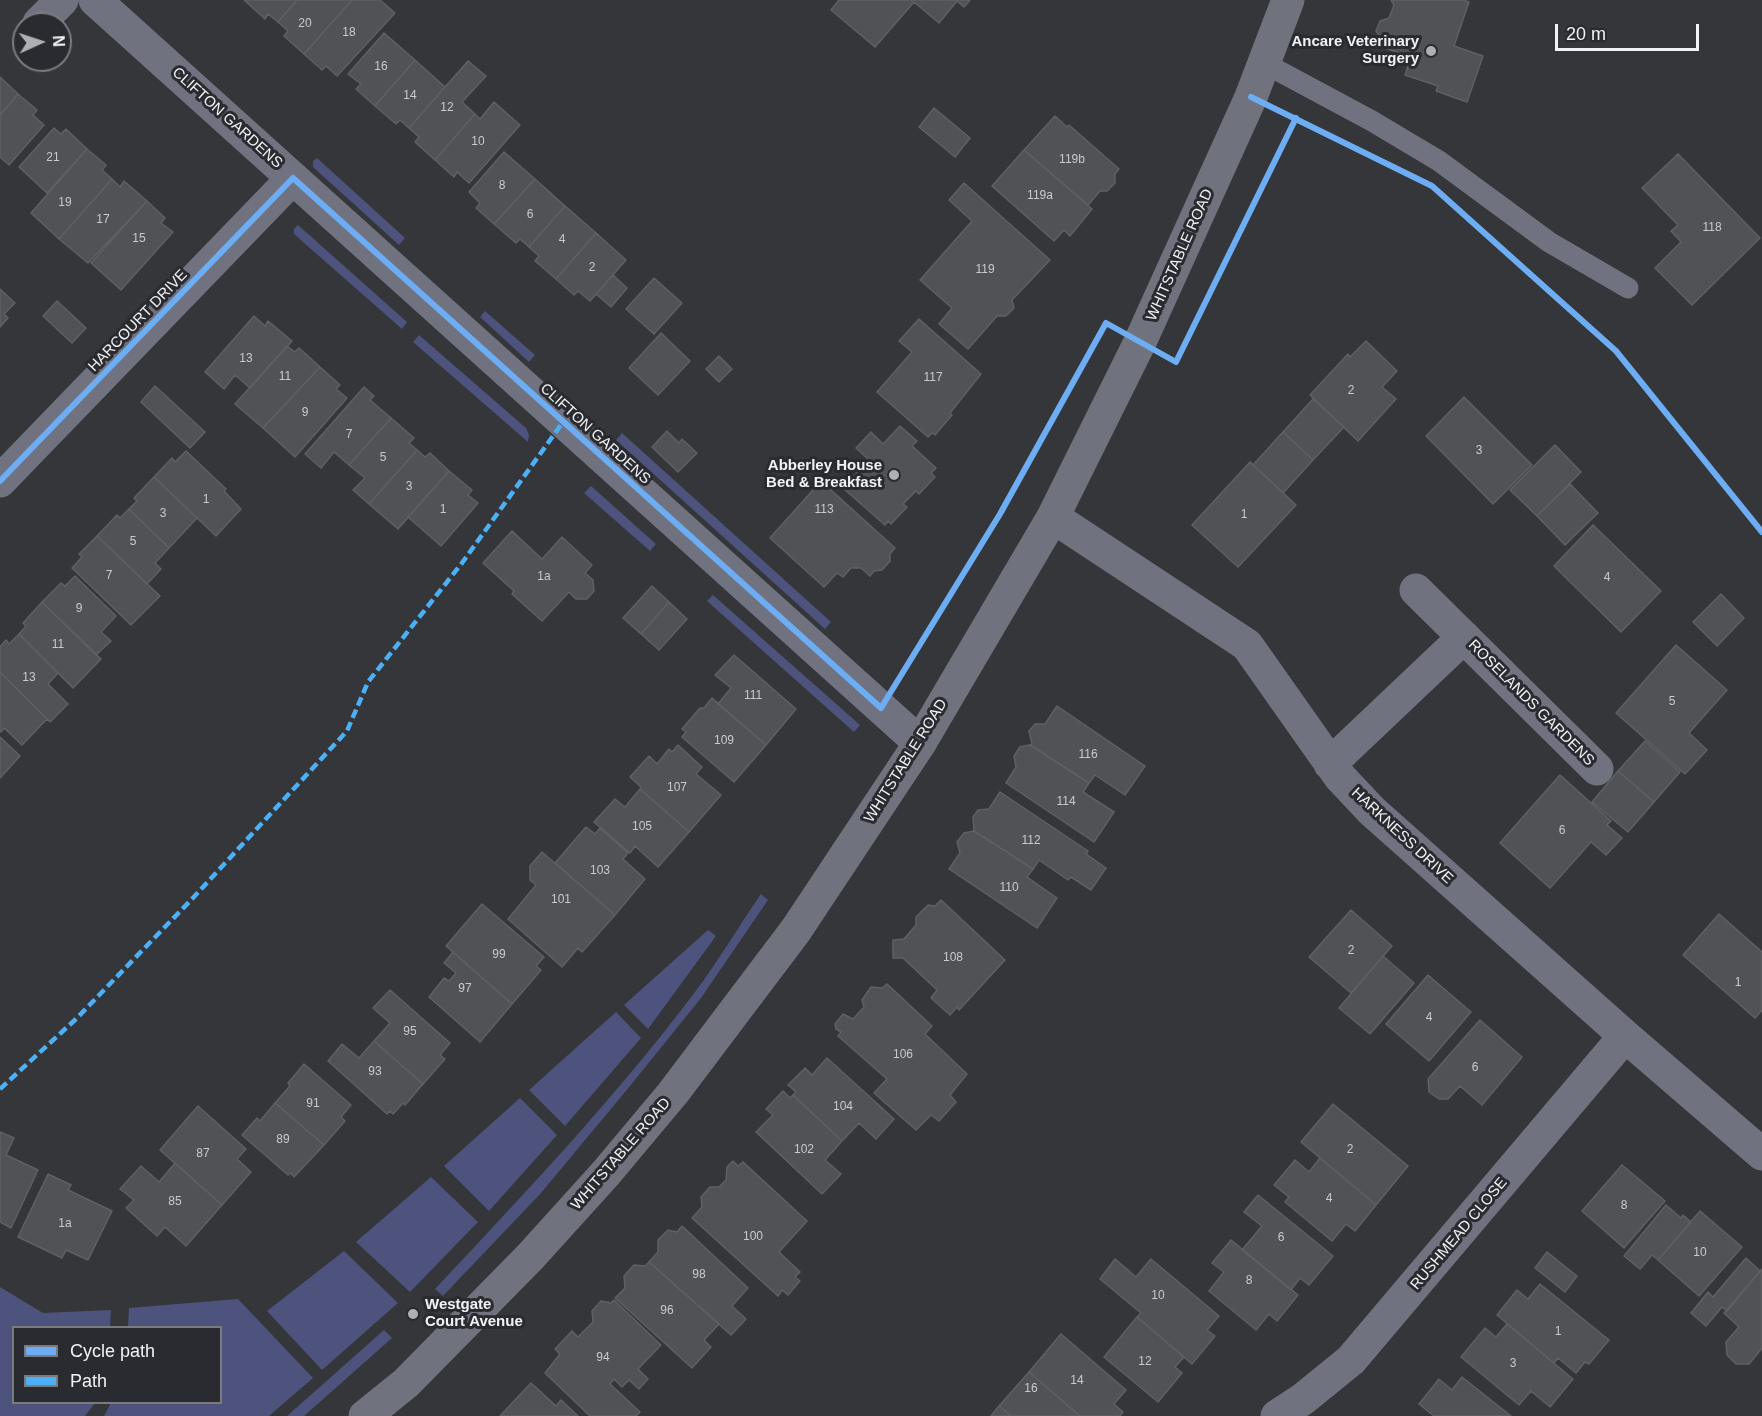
<!DOCTYPE html>
<style>
body{margin:0}
#map{position:relative;width:1762px;height:1416px;overflow:hidden;background:#35363a;font-family:Arial,sans-serif}
canvas{display:block}
.legend{position:absolute;left:12px;top:1326px;width:210px;height:78px;box-sizing:border-box;background:#2a2b30;border:2px solid #7a7b7f;margin:0;padding:8px 10px;list-style:none;font-size:18px;color:#f1f2f6}
.legend li{display:flex;align-items:center;gap:12px;height:30px}
.legend b{width:30px;border:2px solid #7a7b7f}
.north{position:absolute;left:12px;top:12px;width:60px;height:60px;box-sizing:border-box;background:#2a2b30;border:2px solid #7a7b7f;border-radius:50%;rotate:87deg;font-size:16px;font-weight:700;line-height:24px;text-align:center;color:#f1f2f6}
.north::after{content:'';display:block;margin:auto;width:21px;height:27px;background:#afb0b4;clip-path:polygon(50% 0,100% 100%,50% 72%,0 100%)}
.scale{position:absolute;left:1555px;top:24px;width:144px;height:27px;box-sizing:border-box;border:3px solid #f1f2f6;border-top:0;padding-left:8px;font-size:18px;line-height:21px;white-space:nowrap;color:#f1f2f6;-webkit-text-stroke:4px #2a2b30;paint-order:stroke}
</style>
<div id="map">
<canvas width="1762" height="1416"></canvas>
<ul class="legend">
<li><b style="height:8px;background:#6dadf4"></b>Cycle path</li>
<li><b style="height:8px;background:#4cb0f7"></b>Path</li>
</ul>
<div class="north">N</div>
<div class="scale">20 m</div>
</div>
<script>
const context = document.querySelector('canvas').getContext('2d');
context.lineJoin = 'round';
function fillPath(path, color) { context.fillStyle = color; context.fill(path, 'evenodd'); }
function trace(path, color, width, dash) { context.strokeStyle = color; context.lineWidth = width; context.lineCap = dash ? 'butt' : 'round'; context.setLineDash(dash || []); context.stroke(path); }
function write(font, color, halo, rows, align = 'center') {
  context.font = font + ' Arial,sans-serif'; context.lineWidth = 6; context.setLineDash([]); context.textBaseline = 'middle'; context.strokeStyle = halo; context.fillStyle = color; for (const [text, x, y, turn = 0] of rows) {
    context.save(); context.translate(x, y); context.rotate((+turn || 0) * Math.PI / 180); context.textAlign = isNaN(turn) ? turn : align; if (halo) context.strokeText(text, 0, 0); context.fillText(text, 0, 0); context.restore();
  }
}
fillPath(new Path2D(`
 M317 158 405 238 399 245 313 167V161Z
 M298 225 407 322 402 329 294 234V229Z
 M485 311 535 355 529 362 480 317Z
 M419 335 526 428 529 435 528 442 413 342Z
 M622 433 831 622 825 629 616 440Z
 M591 486 656 544 650 551 584 493Z
 M713 595 860 725 854 732 707 601Z
 M761 894 768 900 701 998 630 1086 541 1193 443 1296 435 1289C525 1193 616 1097 695 992 719 960 739 926 761 894Z
 M708 930 716 936 648 1029 624 1005Z
 M616 1012 641 1038 565 1126 529 1090Z
 M520 1098 557 1135 489 1211 444 1166Z
 M431 1177 478 1222 410 1292 356 1242Z
 M344 1251 398 1303 322 1370 267 1311Z
 M0 1287 43 1313 111 1310 110 1327 14 1328V1402L95 1403 85 1416H0Z
 M238 1299 313 1378 269 1416H104L111 1403 220 1402V1328L128 1327 129 1308Z
 M384 1330 392 1338 304 1416H287Z`), '#4d537d');
const building = new Path2D(`
 M244 0H297L278 22 268 14 265 19Z
 M297 0H352L304 54 284 36 288 31 278 22Z
 M352 0H380L395 13 337 76 326 66 322 70 304 54Z
 M839 0H970L964 7 957 1 939 23 914 2 875 47 831 10Z
 M1391 0H1463L1469 2 1454 46 1483 56 1467 102 1436 91 1438 86 1405 75 1411 57 1379 46 1382 39 1376 31 1380 21 1389 18 1394 5Z
 M384 33 415 60 375 106 356 89 361 84 348 74Z
 M415 60 445 87 409 128 400 120 396 124 375 106Z
 M468 61 486 76 462 102 475 114 435 160 415 142 419 137 409 128Z
 M0 77 18 94 0 115Z
 M18 94 37 110 33 115 44 125 9 165 0 157V115Z
 M494 102 520 125 469 183 457 172 454 177 435 160 475 114 480 119Z
 M934 108 970 138 955 157 919 127Z
 M1055 116 1067 127 1069 125 1119 169 1115 174V183L1107 191H1100L1088 205 1024 150Z
 M54 128 61 134 66 129 87 149 47 193 19 167Z
 M87 149 106 165 102 170 112 179 59 239 31 213Z
 M1024 150 1092 209 1070 236 1064 230 1054 241 992 186Z
 M504 152 535 179 494 224 476 208 480 203 469 192Z
 M1678 154 1760 238 1692 305 1655 268 1681 242 1671 231 1678 225 1642 188Z
 M112 179 120 187 124 181 147 201 88 263 59 239Z
 M535 179 565 206 529 247 520 239 516 243 494 224Z
 M964 183 1050 260 1012 300 1014 308 1006 316H997L968 349 939 324 952 308 920 280 972 221 949 200Z
 M147 201 165 218 161 223 173 232 121 290 91 263Z
 M565 206 596 233 556 279 535 261 539 256 529 247Z
 M596 233 626 260 590 301 578 291 574 295 556 279Z
 M613 275 627 288 611 307 596 294Z
 M654 278 682 303 654 334 626 309Z
 M0 289 15 303 4 314 8 318 0 327Z
 M57 301 86 328 72 343 43 316Z
 M254 316 265 326 268 321 292 341 250 388 235 375 224 389 205 372Z
 M919 319 981 374 950 413 952 415 935 435 932 433 928 437 877 392 912 352 899 341Z
 M661 333 690 361 658 395 629 368Z
 M1366 341 1397 371 1382 387 1396 399 1358 441 1310 395 1348 354 1350 357Z
 M287 346 295 352 299 348 320 367 263 428 235 404Z
 M719 356 732 369 719 382 706 369Z
 M320 367 340 385 336 389 347 398 295 457 263 428Z
 M155 386 205 432 190 448 141 402Z
 M364 387 374 396 370 400 391 418 349 465 334 452 321 468 305 454Z
 M1464 397 1532 465 1493 504 1426 436Z
 M1313 399 1344 427 1313 460 1283 432Z
 M391 418 414 438 409 443 417 450 369 504 353 490 365 478 349 465Z
 M900 426 917 441 912 446 936 468 931 473 935 477 919 494 916 491 903 504 907 507 891 524 888 521 885 525 843 488 869 460 856 448 871 432 883 444Z
 M667 431 679 443 682 439 697 453 678 472 652 447Z
 M1283 432 1313 460 1283 493 1253 465Z
 M1555 445 1581 472 1537 516 1510 490Z
 M417 450 425 457 430 453 449 471 398 529 369 504Z
 M186 451 226 489 224 491 241 509 216 536 154 477 172 458 175 462Z
 M1250 462 1296 505 1238 567 1192 525Z
 M449 471 472 490 468 495 478 503 441 546 408 517Z
 M154 477 197 518 169 548 129 509 137 501 134 498Z
 M821 481 895 548 890 554V561L882 570 874 571 870 576 861 568H851L843 577 837 573 824 587 770 538Z
 M1570 484 1598 513 1565 545 1537 516Z
 M129 509 169 548 155 563 161 569 147 584 97 536 117 515 120 518Z
 M1593 525 1661 591 1621 632 1554 566Z
 M512 531 542 559 562 537 592 565 585 573 593 580 594 591 587 599H576L569 592 542 621 512 594 514 591 483 563Z
 M97 536 160 596 131 625 72 568 82 557 79 554Z
 M75 576 116 616 101 632 111 641 96 655 42 602 61 583 65 586Z
 M652 586 669 602 641 634 623 618Z
 M1721 594 1744 618 1717 646 1693 622Z
 M42 602 101 659 73 688 19 634 26 626 23 623Z
 M669 602 687 619 659 650 641 634Z
 M19 634 58 673 48 684 68 704 50 722 0 672V647L6 640 9 644Z
 M1676 645 1727 690 1689 733 1707 750 1685 774 1616 713Z
 M734 655 796 709 766 745 718 704 731 688 715 675Z
 M0 672 47 719 22 745 4 728 1 732 0 730Z
 M712 698 766 745 734 782 682 737 686 732 682 729 700 708H704Z
 M1057 706 1145 766 1125 795 1095 775 1089 783 1030 745 1032 744 1029 731 1035 724H1045Z
 M0 737 20 756 0 778Z
 M1645 741 1680 772 1654 802 1618 771Z
 M678 745 702 767 696 774 721 795 689 832 640 789 641 787 630 777 649 756 657 764 669 749 672 752Z
 M1030 745 1089 783 1083 792 1114 812 1094 842 1006 783 1016 767 1014 756 1020 747Z
 M1618 771 1654 802 1628 832 1592 802Z
 M1560 775 1611 821 1607 825 1622 838 1606 855 1591 842 1550 888 1500 843Z
 M640 789 689 832 658 867 635 846 630 853 594 822 615 799 625 807Z
 M1000 792 1088 851 1086 854 1106 868 1091 890 1071 877 1068 880 1039 860 1033 869 974 831 973 817 978 810 989 809Z
 M586 827 595 834 600 828 628 853 623 859 645 879 615 915 555 863Z
 M974 831 1033 869 1027 877 1057 898 1037 928 949 869 960 853 957 842 964 833Z
 M542 852 615 915 582 952 578 948 562 967 508 919 536 885 530 880V866Z
 M941 900 1005 960 959 1010 957 1007 950 1015 931 998 937 990 903 958H893V940L904 939 916 925V917L928 905 935 906Z
 M482 904 544 957 536 966 541 970 512 1004 446 946Z
 M1351 910 1392 946 1351 993 1309 957Z
 M1719 914 1762 952V1010L1755 1018 1683 955Z
 M453 952 512 1004 480 1042 429 997 444 978 449 981 456 973 444 963Z
 M1383 956 1414 983 1370 1034 1339 1008Z
 M1428 975 1471 1012 1429 1061 1386 1024Z
 M887 984 932 1026 925 1034 967 1074 950 1095 956 1102 939 1121 931 1115 916 1130 874 1093 887 1079 838 1036 841 1032 836 1029 835 1024 843 1014 853 1019 864 1007 862 1000 871 987 882 988Z
 M390 990 450 1043 440 1055 445 1059 423 1084 374 1041 390 1023 373 1008Z
 M1480 1020 1522 1057 1482 1105 1460 1086 1448 1099H1439L1429 1092 1428 1079Z
 M374 1041 423 1084 405 1105 403 1103 393 1114 390 1111 387 1114 328 1061 342 1044 359 1058Z
 M827 1058 894 1119 876 1139 859 1123 842 1141 793 1095 796 1092 788 1085 805 1068 812 1075Z
 M304 1064 351 1105 341 1117 345 1121 324 1145 275 1103 290 1086 288 1083Z
 M783 1091 790 1098 793 1095 842 1141 825 1160 841 1174 822 1194 756 1132 773 1115 766 1109Z
 M275 1103 324 1145 294 1177 291 1173 288 1175 242 1135 257 1118 260 1121Z
 M1333 1104 1408 1166 1376 1205 1301 1142Z
 M198 1106 246 1149 237 1159 251 1172 222 1205 160 1150Z
 M0 1132 14 1138 6 1155 38 1170 11 1228 0 1222Z
 M1320 1158 1376 1205 1355 1231 1346 1224 1332 1241 1285 1202 1289 1197 1274 1185 1295 1160 1309 1172Z
 M733 1161 738 1166 743 1162 807 1221 779 1252 800 1272 795 1277 800 1281 788 1295 782 1290 778 1296 692 1218 702 1207 701 1197 710 1187H719L726 1180 727 1167Z
 M175 1163 222 1205 186 1246 165 1227 157 1236 126 1208 134 1200 120 1189 141 1166 159 1182Z
 M1622 1165 1665 1201 1624 1248 1582 1211Z
 M48 1174 71 1185 68 1190 112 1211 88 1260 66 1250 62 1258 18 1237Z
 M1258 1195 1333 1256 1309 1285 1300 1278 1291 1290 1242 1250 1262 1226 1244 1212Z
 M1666 1205 1681 1218 1683 1215 1691 1222 1658 1260 1652 1255 1640 1269 1624 1256Z
 M1700 1211 1742 1247 1699 1296 1658 1260Z
 M682 1226 748 1288 732 1306 746 1319 731 1335 649 1262 658 1252V1240L668 1230 677 1232Z
 M1231 1240 1298 1295 1277 1321 1269 1314 1256 1330 1209 1291 1224 1272 1212 1263Z
 M1547 1252 1577 1276 1565 1292 1535 1268Z
 M1746 1258 1760 1271 1727 1311 1722 1307 1706 1326 1691 1313 1708 1292 1713 1297Z
 M1115 1259 1136 1277 1151 1259 1219 1316 1207 1330 1215 1336 1192 1364 1137 1317 1141 1313 1100 1279Z
 M649 1262 719 1324 704 1340 711 1347 692 1368 615 1298 625 1288 624 1276 634 1265 645 1266Z
 M1762 1269V1348L1749 1364H1736L1727 1355 1726 1342 1739 1327 1724 1313Z
 M1540 1284 1609 1340 1589 1364 1585 1362 1576 1373 1558 1358 1554 1363 1497 1315 1517 1290 1528 1299Z
 M614 1300 661 1345 638 1369 648 1379 639 1389 629 1380 622 1387 614 1379 610 1384 640 1412 636 1416H590L545 1373 560 1354 555 1349 572 1331 578 1337 593 1322 592 1311 601 1301 611 1303Z
 M1137 1317 1184 1357 1175 1367 1182 1373 1158 1402 1104 1357Z
 M1507 1324 1573 1379 1550 1407 1531 1391 1519 1405 1461 1357 1485 1328 1496 1337Z
 M1061 1334 1126 1390 1114 1404 1123 1412 1120 1416H1080L1029 1372Z
 M1029 1372 1080 1416H1011L999 1406Z
 M1462 1377 1511 1416H1434L1419 1404 1439 1379 1452 1390Z
 M531 1383 556 1406 561 1400 578 1416H500Z
 M999 1406 1011 1416H991Z`);
fillPath(building, '#515255');
trace(building, '#5f6063', 1.5);
trace(new Path2D(`
 M1264 63 1372 121 1439 161 1549 242 1628 288`), '#71727f', 21);
trace(new Path2D(`
 M95 0 920 743
 M39 23 62 0
 M0 481 293 178
 M1053 517 1247 645 1340 777 1372 811 1625 1036 1762 1154
 M1416 590 1597 769
 M1330 764 1464 637
 M1277 1416 1303 1399 1351 1360 1625 1036`), '#71727f', 33);
trace(new Path2D(`
 M365 1416 406 1383 530 1257 606 1173 673 1093 796 930 920 743 1053 517 1140 342 1251 97 1288 0`), '#70727d', 33);
trace(new Path2D(`
 M0 1089 76 1019 192 899 347 731 368 682 462 563 563 422`), '#4cb0f7', 4.5, [9, 4.5]);
trace(new Path2D(`
 M1251 97 1432 186 1616 351 1762 532
 M0 481 293 178 881 708 1000 514 1106 323 1176 362 1296 118`), '#6dadf4', 6);
for (const [x, y, r, color] of [
 [1431,51,6,"#afb0b4"],
 [894,475,6,"#afb0b4"],
 [413,1314,6,"#afb0b4"]
]) { const dot = new Path2D(); dot.arc(x, y, r, 0, 2 * Math.PI); context.fillStyle = color; context.fill(dot); trace(dot, '#2a2b30', 2); }
write('12px', '#c9cace', null, [
 ["20",305,24],
 ["18",349,33],
 ["16",381,67],
 ["14",410,96],
 ["12",447,108],
 ["10",478,142],
 ["21",53,158],
 ["119b",1072,160],
 ["8",502,186],
 ["119a",1040,196],
 ["19",65,203],
 ["6",530,215],
 ["17",103,220],
 ["118",1712,228],
 ["15",139,239],
 ["4",562,240],
 ["2",592,268],
 ["119",985,270],
 ["13",246,359],
 ["11",285,377],
 ["117",933,378],
 ["2",1351,391],
 ["9",305,413],
 ["7",349,435],
 ["3",1479,451],
 ["5",383,458],
 ["3",409,487],
 ["1",206,500],
 ["1",443,510],
 ["113",824,510],
 ["3",163,514],
 ["1",1244,515],
 ["5",133,542],
 ["7",109,576],
 ["1a",544,577],
 ["4",1607,578],
 ["9",79,609],
 ["11",58,645],
 ["13",29,678],
 ["111",753,696],
 ["5",1672,702],
 ["109",724,741],
 ["116",1088,755],
 ["107",677,788],
 ["114",1066,802],
 ["105",642,827],
 ["6",1562,831],
 ["112",1031,841],
 ["103",600,871],
 ["110",1009,888],
 ["101",561,900],
 ["2",1351,951],
 ["99",499,955],
 ["108",953,958],
 ["1",1738,983],
 ["97",465,989],
 ["4",1429,1018],
 ["95",410,1032],
 ["106",903,1055],
 ["6",1475,1068],
 ["93",375,1072],
 ["91",313,1104],
 ["104",843,1107],
 ["89",283,1140],
 ["102",804,1150],
 ["2",1350,1150],
 ["87",203,1154],
 ["4",1329,1199],
 ["85",175,1202],
 ["8",1624,1206],
 ["1a",65,1224],
 ["100",753,1237],
 ["6",1281,1238],
 ["10",1700,1253],
 ["98",699,1275],
 ["8",1249,1281],
 ["10",1158,1296],
 ["96",667,1311],
 ["1",1558,1332],
 ["94",603,1358],
 ["12",1145,1362],
 ["3",1513,1364],
 ["14",1077,1381],
 ["16",1031,1389]
]);
write('bold 15px', '#f1f2f6', '#2a2b30', [
 ["Ancare Veterinary",1419,42],
 ["Surgery",1419,59],
 ["Abberley House",882,466],
 ["Bed & Breakfast",882,483],
 ["Westgate",425,1305,"left"],
 ["Court Avenue",425,1322,"left"]
], 'right');
write('15px', '#f1f2f6', '#2a2b30', [
 ["CLIFTON GARDENS",227,118,42],
 ["WHITSTABLE ROAD",1180,255,-66],
 ["HARCOURT DRIVE",138,321,-46],
 ["CLIFTON GARDENS",595,434,42],
 ["ROSELANDS GARDENS",1531,703,45],
 ["WHITSTABLE ROAD",906,761,-58],
 ["HARKNESS DRIVE",1402,836,43],
 ["WHITSTABLE ROAD",621,1154,-49],
 ["RUSHMEAD CLOSE",1459,1234,-50]
]);
</script>
